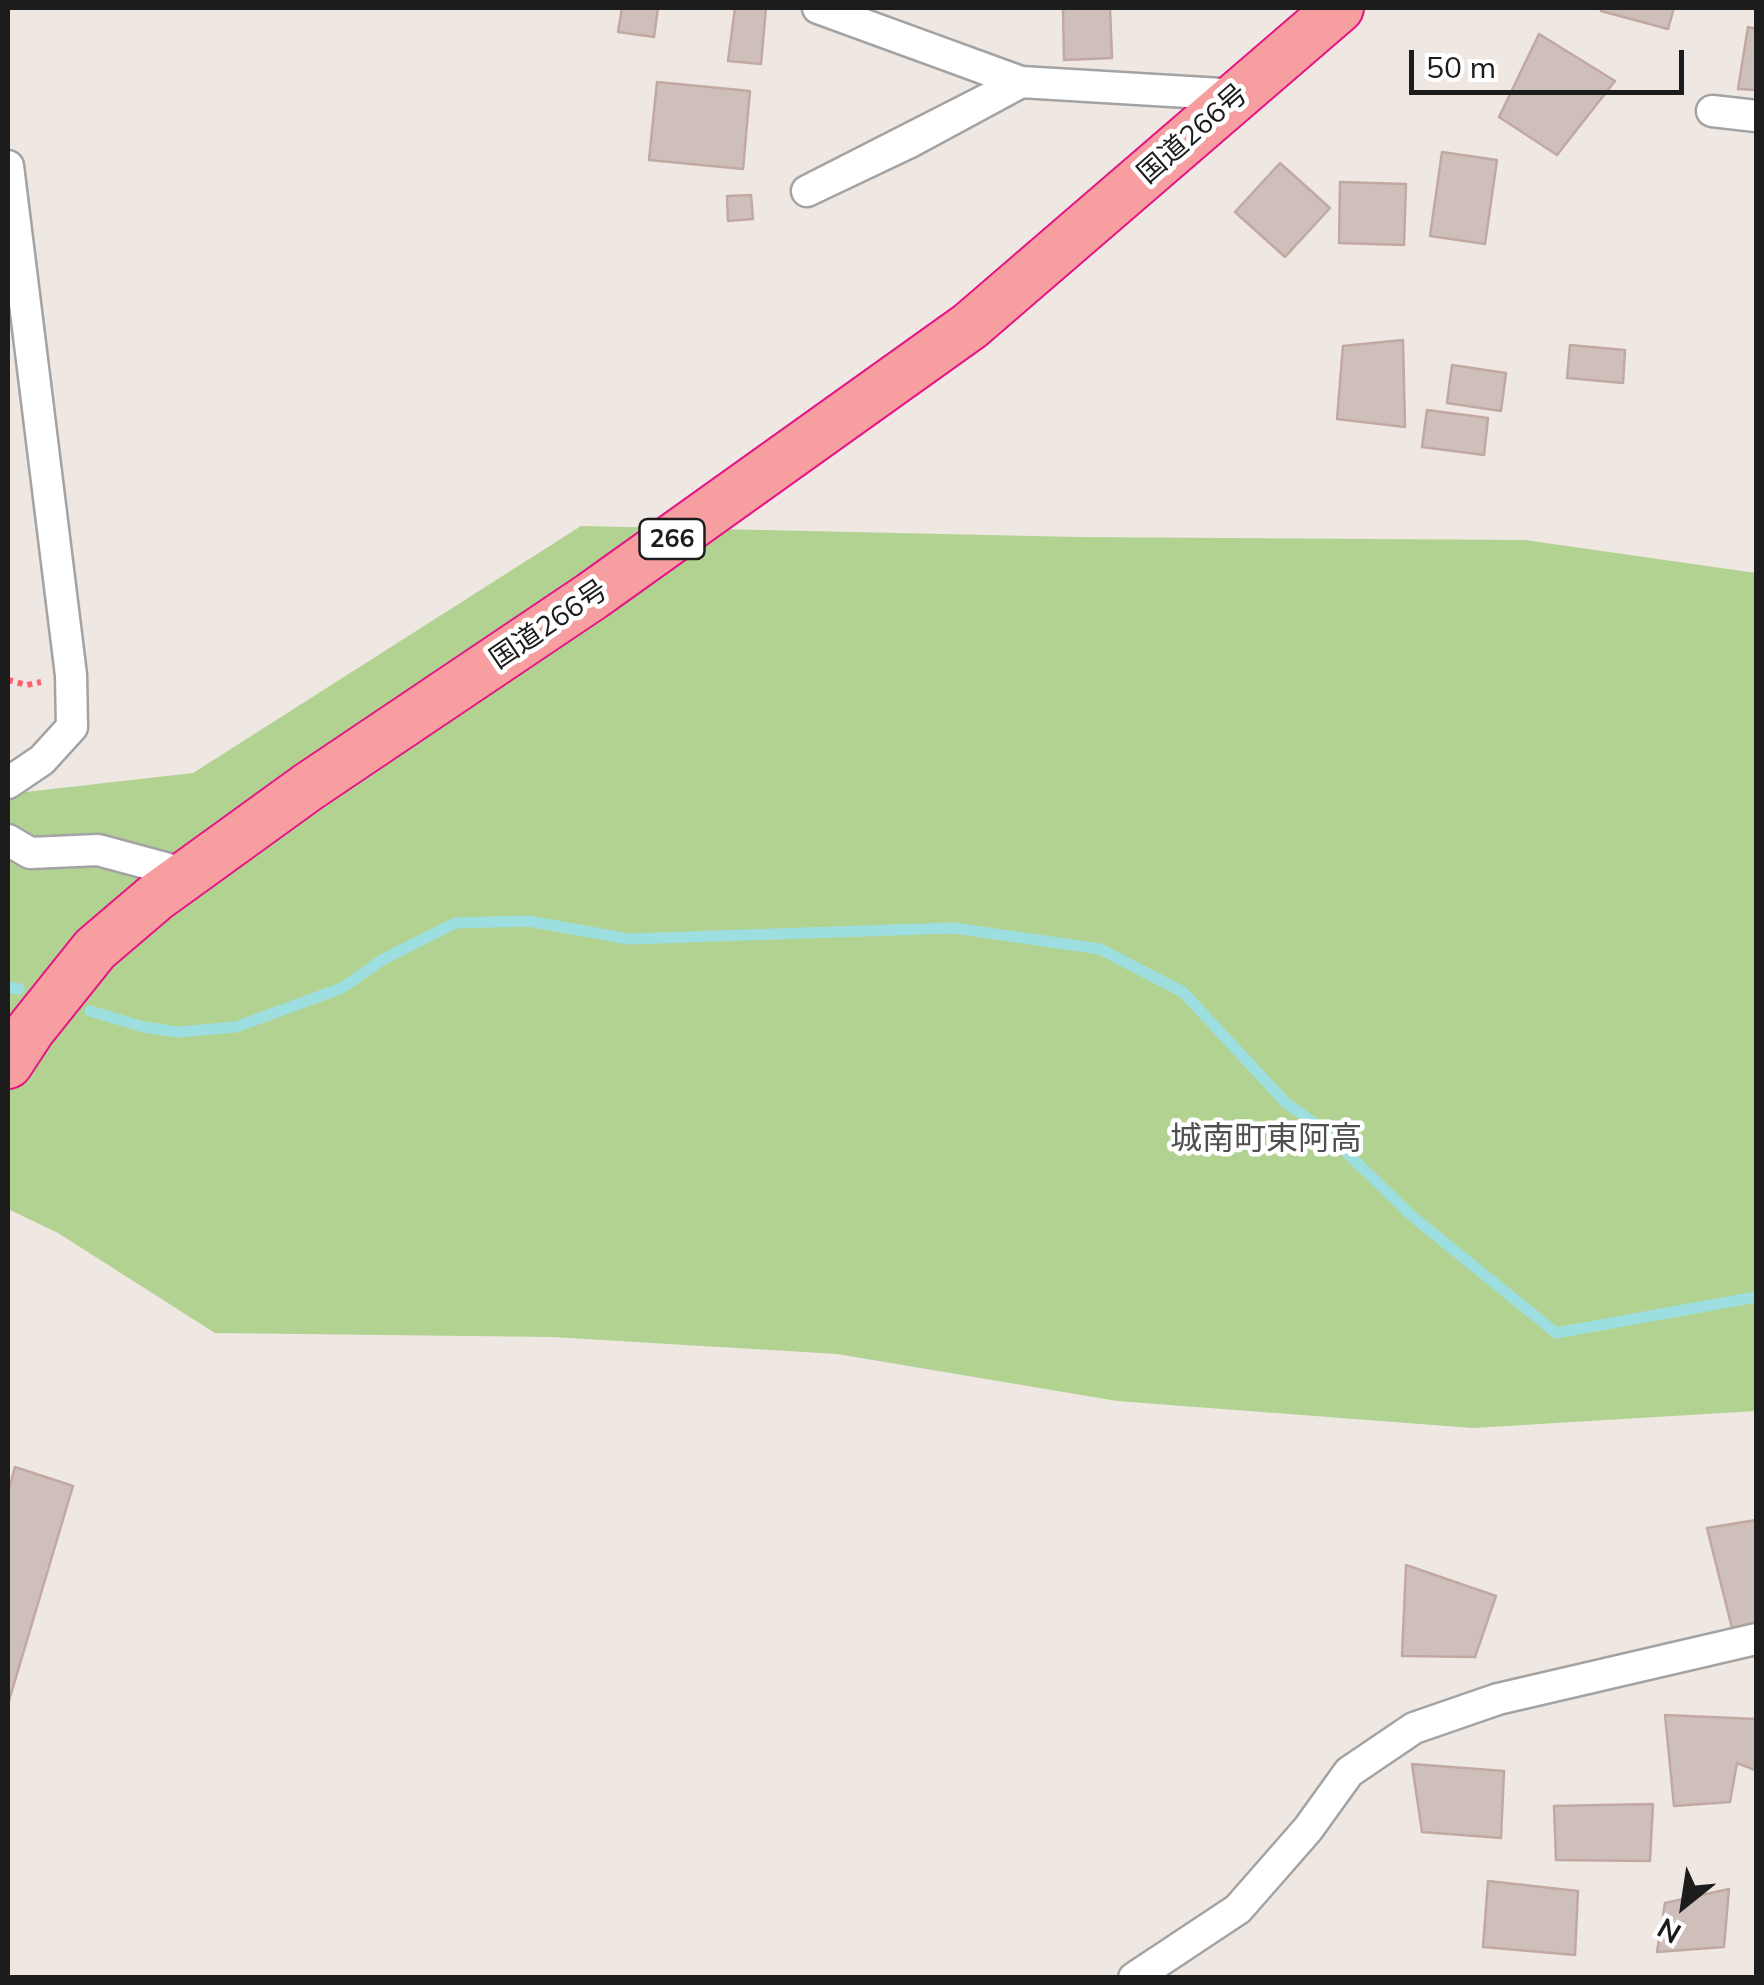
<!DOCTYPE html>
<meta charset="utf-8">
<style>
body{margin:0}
#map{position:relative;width:1764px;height:1985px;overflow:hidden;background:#efe7e1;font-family:Mulish,sans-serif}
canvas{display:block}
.frame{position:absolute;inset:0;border:10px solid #1c1c1c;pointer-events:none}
.north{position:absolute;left:1634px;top:1855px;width:100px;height:100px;-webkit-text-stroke:8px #fff;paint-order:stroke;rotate:210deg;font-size:28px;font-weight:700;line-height:40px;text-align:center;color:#1c1c1c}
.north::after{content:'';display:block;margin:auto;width:35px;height:45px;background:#1c1c1c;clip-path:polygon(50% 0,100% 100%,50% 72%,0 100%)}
.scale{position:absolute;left:1409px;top:50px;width:275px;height:45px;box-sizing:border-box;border:5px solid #1c1c1c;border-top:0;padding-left:12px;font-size:30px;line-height:35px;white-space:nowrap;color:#1c1c1c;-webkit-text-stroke:8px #fff;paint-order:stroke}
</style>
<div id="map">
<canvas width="1764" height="1985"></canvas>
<div class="frame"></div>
<div class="north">N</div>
<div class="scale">50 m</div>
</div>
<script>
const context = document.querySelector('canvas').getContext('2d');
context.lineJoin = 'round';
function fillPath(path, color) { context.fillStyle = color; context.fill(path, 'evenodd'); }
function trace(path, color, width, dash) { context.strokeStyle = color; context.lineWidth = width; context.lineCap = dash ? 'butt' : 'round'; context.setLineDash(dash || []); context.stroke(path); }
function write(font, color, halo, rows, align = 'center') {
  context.font = font + ' Mulish,"Noto Sans JP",sans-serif'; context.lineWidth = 9; context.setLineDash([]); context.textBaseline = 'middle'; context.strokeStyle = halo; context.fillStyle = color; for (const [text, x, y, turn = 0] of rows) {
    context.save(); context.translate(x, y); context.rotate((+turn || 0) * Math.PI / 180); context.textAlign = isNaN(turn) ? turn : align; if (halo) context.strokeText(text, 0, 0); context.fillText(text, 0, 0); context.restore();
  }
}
fillPath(new Path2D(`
 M581 526 1078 537 1525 540 1756 573V1411L1473 1428 1117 1401 837 1354 552 1337 215 1333 58 1233 8 1209V794L193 773Z`), '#b2d292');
trace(new Path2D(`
 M8 987 19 989
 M90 1011 144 1027 177 1032 236 1027 342 988 382 960 455 923 528 921 629 939 953 928 1100 949 1183 992 1286 1103 1320 1127 1412 1216 1556 1333 1756 1297`), '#9ddfe0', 11);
const building = new Path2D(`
 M622 8H658L654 37 618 32Z
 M735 8H766L761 64 728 61Z
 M1063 8H1110L1112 58 1064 60Z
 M1602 8H1674L1668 29 1601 11Z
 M1748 27 1756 29V90L1738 89Z
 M1539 34 1615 81 1557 155 1499 117Z
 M657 82 750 91 743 169 649 160Z
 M1442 152 1497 160 1485 244 1430 236Z
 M1280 163 1330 208 1285 257 1235 212Z
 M1340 182 1406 184 1404 245 1339 243Z
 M751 195 753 219 728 221 727 196Z
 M1403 340 1405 427 1337 419 1343 346Z
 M1570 345 1625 350 1623 383 1567 378Z
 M1452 365 1506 373 1501 411 1447 403Z
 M1427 410 1488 418 1484 455 1422 447Z
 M15 1467 73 1486 8 1704V1492Z
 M1756 1520V1636L1736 1644 1707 1528Z
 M1406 1565 1496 1596 1475 1657 1402 1656Z
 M1665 1715 1756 1719 1755 1770 1737 1763 1730 1802 1674 1806Z
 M1412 1764 1504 1771 1501 1838 1422 1832Z
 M1653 1804 1650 1861 1556 1860 1554 1806Z
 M1488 1881 1578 1891 1575 1955 1483 1947Z
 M1729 1889 1724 1947 1657 1952 1665 1903Z`);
fillPath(building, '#cfbfba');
trace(building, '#c1a9a2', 2.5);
const minor = new Path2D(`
 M818 8 1021 82 1238 95
 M1021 82 908 143 807 191Z
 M1712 111 1756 116
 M8 166 71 675 72 727 42 760 8 783
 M8 840 30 853 98 850 187 874
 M1134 1978 1238 1909 1308 1829 1349 1772 1414 1728 1498 1699 1756 1639`);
const trunk = new Path2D(`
 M8 1064 31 1029 95 949 156 897 308 787 592 596 970 326 1339 8`);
trace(minor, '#a3a3a3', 35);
trace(trunk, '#e51587', 52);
trace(new Path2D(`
 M8 680 27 685 41 682`), '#ff6171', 6, [5, 5]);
trace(minor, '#fff', 30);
trace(trunk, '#f69ea0', 48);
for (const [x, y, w] of [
 [672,539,65]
]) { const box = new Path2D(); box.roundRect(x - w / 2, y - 20, w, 40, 8); context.fillStyle = '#fff'; context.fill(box); trace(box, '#1c1c1c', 2.5); }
write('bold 25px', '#1c1c1c', null, [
 ["266",672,539]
]);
write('28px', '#1c1c1c', '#fff', [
 ["国道266号",1193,134,-41],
 ["国道266号",549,625,-34]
]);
write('32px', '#4f4f4f', '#fff', [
 ["城南町東阿高",1266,1139]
]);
</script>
